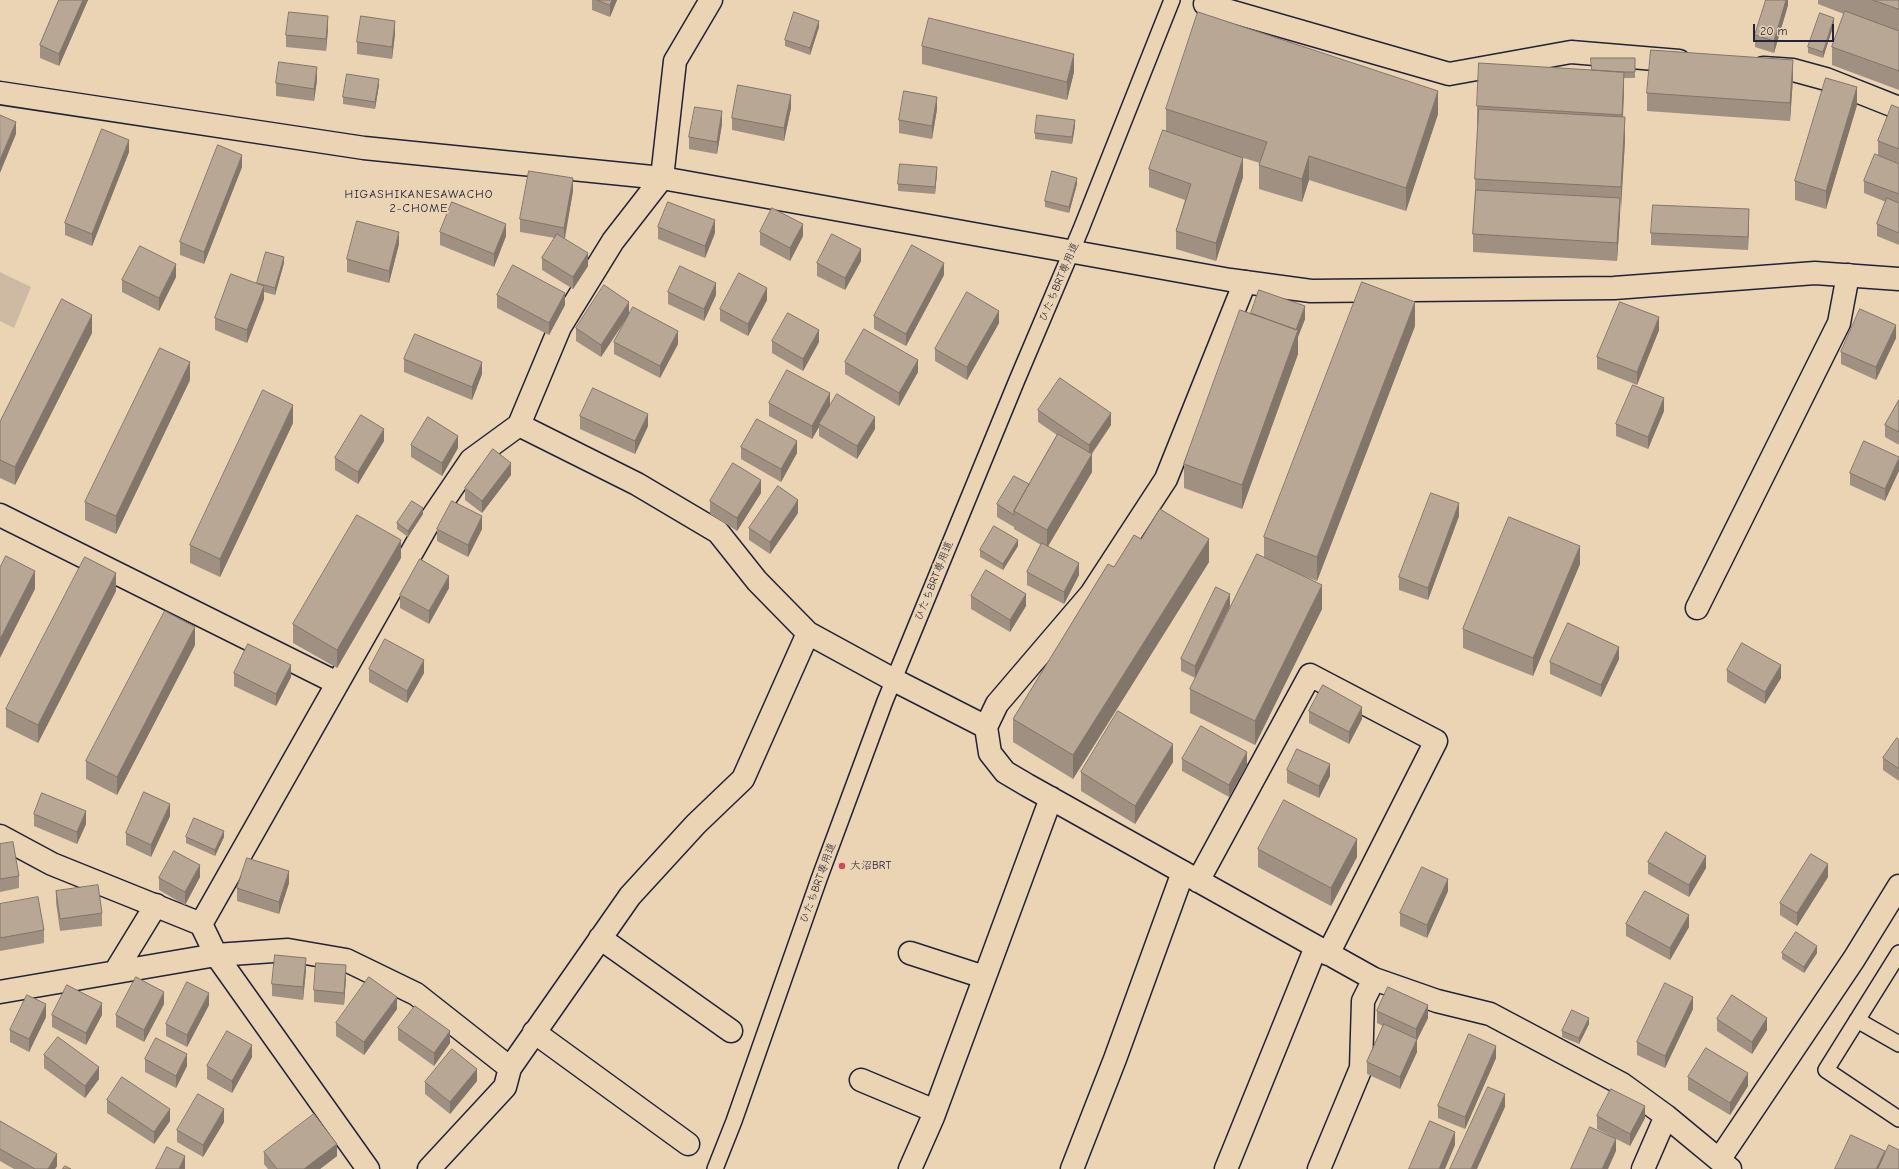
<!DOCTYPE html>
<meta charset="utf-8">
<style>
body{margin:0}
#map{position:relative;width:1899px;height:1169px;overflow:hidden;background:#ebd4b4;font-family:"Comic Neue",sans-serif}
canvas{display:block}
.scale{position:absolute;left:1753px;top:24px;width:81px;height:18px;box-sizing:border-box;border:2px solid #22223b;border-top:0;padding-left:5px;font-size:12px;line-height:14px;white-space:nowrap;color:#22223b;-webkit-text-stroke:3px #ebd4b4;paint-order:stroke}
</style>
<div id="map">
<canvas width="1899" height="1169"></canvas>
<div class="scale">20 m</div>
</div>
<script>
const context = document.querySelector('canvas').getContext('2d');
context.lineJoin = 'round';
function fillPath(path, color) { context.fillStyle = color; context.fill(path, 'evenodd'); }
function trace(path, color, width, dash) { context.strokeStyle = color; context.lineWidth = width; context.lineCap = dash ? 'butt' : 'round'; context.setLineDash(dash || []); context.stroke(path); }
function write(font, color, halo, rows, align = 'center') {
  context.font = font + ' "Comic Neue","Klee One",sans-serif'; context.lineWidth = 3.5; context.setLineDash([]); context.textBaseline = 'middle'; context.strokeStyle = halo; context.fillStyle = color; for (const [text, x, y, turn = 0] of rows) {
    context.save(); context.translate(x, y); context.rotate((+turn || 0) * Math.PI / 180); context.textAlign = isNaN(turn) ? turn : align; if (halo) context.strokeText(text, 0, 0); context.fillText(text, 0, 0); context.restore();
  }
}
fillPath(new Path2D(`
 M0 272 31 287 14 328 0 321Z`), '#cebaa3');
const service = new Path2D(`
 M1899 953 1826 1070 1899 1119
 M1857 1020 1899 1044
 M715 1169 734 1121 819 879 885 701 1017 380 1081 229 1172 0`);
const minor = new Path2D(`
 M1205 4 1449 74 1571 52 1679 61
 M1763 68 1793 70 1826 79 1899 108
 M1245 282 1166 479 1091 594 997 704 986 727 990 753 1005 772 1027 785 1374 979 1437 1001 1490 1014 1622 1084 1666 1116 1730 1169
 M519 425 637 484 718 532 757 581 808 633 894 680 986 727
 M0 515 337 683
 M1697 608 1839 323 1848 275
 M0 836 52 864 201 924 216 955 368 1169
 M1198 881 1310 675 1436 741 1328 954
 M201 924 429 522 471 460 519 425 560 327 613 241 662 178 675 61 711 0
 M600 938 731 1031
 M910 953 984 977
 M115 972 156 905
 M0 992 216 955 288 950 346 960 416 994 510 1068 630 896 696 824 743 779 808 633
 M534 1032 688 1144
 M861 1080 935 1111
 M1719 1160 1854 959 1899 886
 M429 1169 505 1087 510 1068
 M910 1169 933 1117 1051 798
 M1072 1169 1115 1059 1183 872
 M1226 1169 1316 947
 M1319 1169 1361 1068 1363 1001 1374 979
 M1643 1169 1666 1116`);
const tertiary = new Path2D(`
 M0 93 364 148 662 178 1230 280 1311 291 1614 288 1815 273 1899 279`);
trace(service, '#22223b', 18);
trace(minor, '#22223b', 25);
trace(tertiary, '#22223b', 25);
trace(service, '#ebd4b4', 15);
trace(minor, '#ebd4b4', 22);
trace(tertiary, '#ebd4b4', 22);
fillPath(new Path2D(`
 M59 0H88L59 66 40 58V45Z
 M592 0H617L610 17 592 10Z
 M1788 0V5L1774 53 1755 47V35Z
 M1818 0H1899V90L1832 65V47L1844 14 1818 4Z
 M1834 24 1823 58 1808 53V47Z
 M819 27 810 55 785 46V40Z
 M328 29 326 51 286 47V35Z
 M395 34 392 59 357 54V42Z
 M922 46 1074 72 1067 100 922 64Z
 M1635 58V78H1624V91L1623 117 1625 140 1617 261 1473 252V234L1475 202V179L1478 124H1477V106L1591 70Z
 M1793 78 1790 121 1647 111V93Z
 M317 80 314 101 276 96V83Z
 M379 85 375 109 343 104V97Z
 M1857 105 1826 209 1795 200V181Z
 M791 108 784 141 732 130V118Z
 M1899 108V245L1877 236V224L1886 202 1864 193V181L1878 156V141Z
 M937 109 932 139 899 133V120Z
 M1166 109 1438 114 1406 211 1309 180 1302 202 1259 189V165L1260 163 1224 152 1243 177 1216 261 1176 249V231L1185 200 1149 187V169L1166 131Z
 M722 124 717 154 689 149V137Z
 M1075 126 1072 144 1035 139V133Z
 M129 152 92 246 65 235V223Z
 M242 167 204 264 180 255V242Z
 M937 173 935 194 898 191V184Z
 M1077 184 1069 213 1045 207V201Z
 M573 191 565 239 588 266 573 289 542 270V258L555 238 520 232V219Z
 M1749 222 1748 250 1651 245V233Z
 M658 227 715 233 705 258 658 239Z
 M440 232 506 236 494 267 440 245Z
 M760 232 803 236 790 261 760 245Z
 M399 244 389 283 347 272V259Z
 M861 261 845 290 817 276V263Z
 M284 263 275 295 264 292V299L247 343 215 330V318Z
 M944 275 906 346 874 329V316Z
 M176 277 159 311 122 292V280Z
 M668 292 716 295 704 321 668 304Z
 M497 295 565 305 549 335 497 308Z
 M767 300 748 336 720 321V309Z
 M629 313 678 344 660 378 614 354V342L627 318 601 357 576 341V328Z
 M1251 313 1305 319 1298 337V354L1242 509 1184 488V464Z
 M999 323 967 380 935 361V349Z
 M1415 326 1317 581 1298 574 1322 609 1255 745 1190 713V689L1264 557V537Z
 M1659 330 1637 385 1597 369V357Z
 M92 333 15 485 0 478V422Z
 M1896 338 1876 380 1841 364V352Z
 M772 341 819 342 803 371 772 353Z
 M404 359 482 374 472 400 404 372Z
 M845 362 918 372 899 406 845 374Z
 M190 380 116 534 85 520V502Z
 M1899 400V445L1885 437V425Z
 M769 403 830 405 875 429 857 459 819 436V427L812 439 769 416Z
 M1038 410 1111 425 1092 454V472L1048 546 1079 575 1064 604 1027 585V572L1041 545 1014 529V527L997 517V504L1029 484 1057 435 1038 422Z
 M1664 411 1648 449 1616 436V424Z
 M580 416 648 426 635 454 580 429Z
 M293 423 220 577 190 563V545Z
 M384 441 358 484 335 470V458Z
 M411 445 458 448 442 476 411 457Z
 M741 447 797 453 781 482 741 459Z
 M1899 457 1885 501 1850 485V473Z
 M511 475 482 513 465 500V488Z
 M761 493 737 531 710 514V501Z
 M798 513 770 554 749 540V528Z
 M423 514 408 537 397 529V523Z
 M1459 516 1428 600 1399 590V577Z
 M437 529H482L468 557 437 541Z
 M1141 539 1209 562 1073 779 1013 742V719L1114 567Z
 M1018 546 1003 570 980 557V550Z
 M401 558 337 668 293 643V624Z
 M1580 564 1533 676 1463 648V629Z
 M449 588 429 624 400 608V595Z
 M116 591 38 743 6 727V709Z
 M971 596 1026 606 1010 632 971 609Z
 M1230 606 1195 678 1181 671V659Z
 M195 645 117 795 86 779V761Z
 M1619 659 1601 697 1550 674V662Z
 M369 669 424 673 407 703 369 682Z
 M1727 670 1781 678 1765 704 1727 682Z
 M234 673 291 677 276 706 234 686Z
 M1309 711 1362 719 1349 744 1309 723Z
 M1899 740V781L1883 770V758Z
 M1182 759 1247 765 1229 797 1182 771Z
 M1173 762 1135 824 1081 791V772Z
 M1287 770 1330 776 1319 798 1287 783Z
 M34 814 86 824 77 844 34 826Z
 M170 816 151 857 126 845V833Z
 M186 837H224L215 856 186 843Z
 M0 844 19 876V888L0 892Z
 M1258 849 1357 857 1331 906 1258 867Z
 M1648 862 1706 868 1689 897 1648 874Z
 M200 877 185 905 159 890V878Z
 M1828 877 1797 926 1780 915V903Z
 M289 883 279 914 237 901V888Z
 M56 891 102 913V926L60 931 56 903Z
 M1448 891 1427 938 1400 926V913Z
 M0 904 44 930V943L0 951Z
 M1626 924 1689 927 1670 960 1626 936Z
 M1782 953H1817L1804 973 1782 959Z
 M306 970 303 1000 272 996V984Z
 M346 978 344 1005 314 1002V990Z
 M164 1004 144 1042 116 1027V1015Z
 M209 1005 187 1047 166 1036V1024Z
 M397 1009 364 1055 336 1036V1023Z
 M1693 1009 1665 1068 1637 1055V1042Z
 M1377 1011 1428 1018 1417 1040V1052L1400 1089 1367 1074V1062L1383 1026 1377 1023Z
 M52 1015H102L86 1045 52 1027Z
 M46 1017 29 1052 10 1042V1030Z
 M1717 1019 1767 1030 1752 1054 1717 1031Z
 M1589 1024 1579 1044 1562 1037V1031Z
 M398 1028 450 1043 434 1066 398 1040Z
 M44 1055 99 1079 85 1098 44 1068Z
 M252 1057 232 1093 207 1079V1066Z
 M1496 1058 1465 1129 1438 1118V1106Z
 M145 1059 187 1066 176 1088 145 1072Z
 M1688 1077 1748 1086 1730 1115 1688 1090Z
 M477 1081 450 1114 425 1094V1082Z
 M107 1100 170 1121 154 1144 107 1113Z
 M1597 1116 1645 1118 1630 1146 1597 1129Z
 M0 1121 57 1166 55 1169H14L0 1161Z
 M224 1122 203 1157 177 1142V1130Z
 M264 1152 337 1156 320 1169H268L264 1164Z`), '#9f9081');
fillPath(new Path2D(`
 M83 0H88L59 66V54Z
 M612 0H617L610 17V5Z
 M1786 0H1788V5L1774 53V41Z
 M328 16V29L326 51V39Z
 M1834 18V24L1823 58V52Z
 M395 21V34L392 59V47Z
 M819 21V27L810 55V48Z
 M1074 54V72L1067 100V82Z
 M1793 60V78L1790 121V103Z
 M317 67V80L314 101V89Z
 M1624 72V91L1622 133V115Z
 M379 79V85L375 109V102Z
 M1857 87V105L1826 209V191Z
 M1438 91V114L1406 211V188Z
 M791 95V108L784 141V128Z
 M937 97V109L932 139V126Z
 M722 111V124L717 154V142Z
 M1625 117V140L1621 210V187Z
 M1075 120V126L1072 144V137Z
 M16 122V134L0 173V160Z
 M129 140V152L92 246V234Z
 M242 155V167L204 264V252Z
 M1309 156V180L1302 202V179Z
 M1243 158V177L1216 261V243Z
 M937 167V173L935 194V187Z
 M573 178V191L564 240V228Z
 M1077 178V184L1069 213V207Z
 M1620 198V217L1617 261V243Z
 M1749 209V222L1748 250V237Z
 M715 220V233L705 258V246Z
 M506 224V236L494 267V254Z
 M803 224V236L790 261V248Z
 M399 232V244L389 283V271Z
 M861 249V261L845 290V278Z
 M588 253V266L573 289V277Z
 M284 257V263L275 295V288Z
 M944 263V275L906 346V334Z
 M176 264V277L159 311V298Z
 M716 283V295L704 321V309Z
 M264 286V299L247 343V330Z
 M767 288V300L748 336V324Z
 M565 293V305L549 335V323Z
 M629 302V314L601 357V345Z
 M1415 302V326L1317 581V557Z
 M1305 306V319L1298 337V354L1242 509V485Z
 M999 311V323L967 380V367Z
 M92 315V333L15 485V467Z
 M1659 317V330L1637 385V372Z
 M1896 325V338L1876 380V367Z
 M819 330V342L803 371V359Z
 M678 331V344L660 378V366Z
 M918 360V372L899 406V393Z
 M190 362V380L116 534V516Z
 M482 362V374L472 400V387Z
 M830 393V405L819 424V427L812 439V426Z
 M1664 398V411L1648 449V437Z
 M293 405V423L220 577V559Z
 M1111 413V425L1089 457V445Z
 M648 414V426L635 454V441Z
 M875 417V429L857 459V446Z
 M384 429V441L358 484V472Z
 M458 436V448L442 476V463Z
 M797 441V453L781 482V469Z
 M1092 454V472L1047 548V530Z
 M1899 458V471L1885 501V489Z
 M511 463V475L482 513V501Z
 M761 480V493L737 531V518Z
 M798 500V513L770 554V542Z
 M1459 503V516L1428 600V588Z
 M423 508V514L408 537V531Z
 M482 516V529L468 557V545Z
 M1209 539V562L1073 779V755Z
 M401 540V558L337 668V650Z
 M1018 540V546L1003 570V564Z
 M1580 546V564L1533 676V658Z
 M1079 563V575L1064 604V592Z
 M35 571V589L0 658V639Z
 M116 573V591L38 743V725Z
 M449 576V588L429 624V611Z
 M1322 585V609L1255 745V721Z
 M1026 594V606L1010 632V620Z
 M1230 594V606L1195 678V666Z
 M195 627V645L117 795V777Z
 M1619 647V659L1601 697V685Z
 M424 660V673L407 703V691Z
 M291 665V677L276 706V694Z
 M1781 665V678L1765 704V692Z
 M1362 707V719L1349 744V732Z
 M1173 744V762L1135 824V806Z
 M1247 752V765L1229 797V785Z
 M1330 764V776L1319 798V786Z
 M170 804V816L151 857V845Z
 M86 811V824L77 844V832Z
 M224 831V837L215 856V850Z
 M1357 839V857L1331 906V888Z
 M1706 856V868L1689 897V885Z
 M1828 864V877L1797 926V913Z
 M200 865V877L185 905V892Z
 M289 871V883L279 914V902Z
 M1448 879V891L1427 938V925Z
 M1689 915V927L1670 960V948Z
 M1817 946V953L1804 973V967Z
 M306 958V970L303 1000V987Z
 M346 965V978L344 1005V993Z
 M164 992V1004L144 1042V1030Z
 M209 993V1005L187 1047V1035Z
 M397 997V1009L364 1055V1042Z
 M1693 997V1009L1665 1068V1056Z
 M102 1003V1015L86 1045V1033Z
 M46 1004V1017L29 1052V1039Z
 M1428 1005V1018L1417 1040V1052L1400 1089V1077L1416 1041V1029Z
 M1589 1018V1024L1579 1044V1038Z
 M1767 1018V1030L1752 1054V1042Z
 M450 1031V1043L434 1066V1053Z
 M252 1045V1057L232 1093V1081Z
 M1496 1046V1058L1465 1129V1117Z
 M187 1054V1066L176 1088V1076Z
 M99 1067V1079L85 1098V1086Z
 M477 1069V1081L450 1114V1102Z
 M1748 1073V1086L1730 1115V1103Z
 M1505 1094V1107L1477 1169H1471Z
 M1645 1106V1118L1630 1146V1134Z
 M170 1109V1121L154 1144V1132Z
 M224 1109V1122L203 1157V1145Z
 M1455 1132V1145L1445 1169H1439Z
 M1616 1139V1151L1608 1169H1602Z
 M337 1144V1156L320 1169H304Z
 M1885 1151V1164L1882 1169H1876Z
 M57 1154V1166L55 1169H48Z
 M185 1156V1169H179Z`), '#827569');
const building = new Path2D(`
 M59 0H83L59 54 40 45Z
 M597 0H612L610 5Z
 M1766 0H1786L1774 41 1755 35Z
 M1873 0H1899V9Z
 M1845 11 1899 31V71L1832 47Z
 M289 12 328 16 326 39 286 35Z
 M794 12 819 21 810 48 785 40Z
 M1198 12 1438 91 1406 188 1309 156 1302 179 1259 165 1267 142 1166 109Z
 M1820 13 1834 18 1823 52 1808 47Z
 M361 16 395 21 392 47 357 42Z
 M929 18 1074 54 1067 82 922 46Z
 M1651 50 1793 60 1790 103 1647 93Z
 M1591 58H1635V72H1618L1592 70Z
 M279 62 317 67 314 89 276 83Z
 M1479 63 1624 72 1622 115 1477 106Z
 M347 74 379 79 375 102 343 97Z
 M1826 78 1857 87 1826 191 1795 181Z
 M738 85 791 95 784 128 732 118Z
 M904 91 937 97 932 126 899 120Z
 M1892 105 1899 108V149L1878 141Z
 M695 107 722 111 717 142 689 137Z
 M1479 109 1625 117 1621 187 1475 179Z
 M0 115 16 122 0 160Z
 M1037 115 1075 120 1072 137 1035 133Z
 M102 129 129 140 92 234 65 223Z
 M1163 130 1243 158 1216 243 1176 231 1191 184 1149 169Z
 M218 145 242 155 204 252 180 242Z
 M1875 154 1899 164V194L1864 181Z
 M900 164 937 167 935 187 898 184Z
 M529 171 573 178 564 228 520 219Z
 M1052 171 1077 178 1069 207 1045 201Z
 M1476 190 1620 198 1617 243 1473 234Z
 M1887 198 1899 203V233L1877 224Z
 M452 202 506 224 494 254 440 232Z
 M668 202 715 220 705 246 658 227Z
 M1653 205 1749 209 1748 237 1651 233Z
 M772 208 803 224 790 248 760 232Z
 M357 221 399 232 389 271 347 259Z
 M557 234 588 253 573 277 542 258Z
 M832 234 861 249 845 278 817 263Z
 M912 245 944 263 906 334 874 316Z
 M140 246 176 264 159 298 122 280Z
 M266 252 284 257 275 288 257 283Z
 M513 265 565 293 549 323 497 295Z
 M680 266 716 283 704 309 668 292Z
 M739 273 767 288 748 324 720 309Z
 M231 274 264 286 247 330 215 318Z
 M1362 282 1415 302 1317 557 1264 537Z
 M604 285 629 302 601 345 576 328Z
 M1259 290 1305 306 1296 330 1251 313Z
 M967 292 999 311 967 367 935 349Z
 M62 299 92 315 15 467 0 460V422Z
 M1620 302 1659 317 1637 372 1597 357Z
 M633 307 678 331 660 366 614 342Z
 M1860 309 1896 325 1876 367 1841 352Z
 M1240 310 1298 330 1242 485 1184 464Z
 M788 313 819 330 803 359 772 341Z
 M864 329 918 360 899 393 845 362Z
 M415 334 482 362 472 387 404 359Z
 M160 348 190 362 116 516 85 502Z
 M787 370 830 393 812 426 769 403Z
 M1060 378 1111 413 1089 445 1038 410Z
 M1633 385 1664 398 1648 437 1616 424Z
 M593 388 648 414 635 441 580 416Z
 M263 390 293 405 220 559 190 545Z
 M837 394 875 417 857 446 819 424Z
 M1899 400V432L1885 425Z
 M361 415 384 429 358 472 335 458Z
 M428 417 458 436 442 463 411 445Z
 M757 419 797 441 781 469 741 447Z
 M1058 434 1092 454 1047 530 1014 511Z
 M1864 441 1899 457V458L1885 489 1850 473Z
 M493 449 511 463 482 501 465 488Z
 M733 463 761 480 737 518 710 501Z
 M1014 476 1029 484 1014 511V515L997 504Z
 M778 486 798 500 770 542 749 528Z
 M1431 493 1459 503 1428 588 1399 577Z
 M412 501 423 508 408 531 397 523Z
 M452 501 482 516 468 545 437 529Z
 M1160 509 1209 539 1073 755 1013 719 1108 564 1114 567 1134 535 1141 539Z
 M357 515 401 540 337 650 293 624Z
 M1509 517 1580 546 1533 658 1463 629Z
 M994 526 1018 540 1003 564 980 550Z
 M1042 543 1079 563 1064 592 1027 572Z
 M1257 554 1322 585 1255 721 1190 689Z
 M6 556 35 571 0 639V568Z
 M85 557 116 573 38 725 6 709Z
 M420 559 449 576 429 611 400 595Z
 M986 570 1026 594 1010 620 971 596Z
 M1216 587 1230 594 1195 666 1181 659Z
 M165 611 195 627 117 777 86 761Z
 M1568 623 1619 647 1601 685 1550 662Z
 M385 639 424 660 407 691 369 669Z
 M1742 643 1781 665 1765 692 1727 670Z
 M248 644 291 665 276 694 234 673Z
 M1323 685 1362 707 1349 732 1309 711Z
 M1118 711 1173 744 1135 806 1081 772Z
 M1201 726 1247 752 1229 785 1182 759Z
 M1897 738 1899 740V769L1883 758Z
 M1297 749 1330 764 1319 786 1287 770Z
 M144 792 170 804 151 845 126 833Z
 M42 793 86 811 77 832 34 814Z
 M1284 800 1357 839 1331 888 1258 849Z
 M194 818 224 831 215 850 186 837Z
 M1666 832 1706 856 1689 885 1648 862Z
 M13 842 19 876 0 879V844Z
 M174 851 200 865 185 892 159 878Z
 M1811 854 1828 864 1797 913 1780 903Z
 M247 858 289 871 279 902 237 888Z
 M1422 867 1448 879 1427 925 1400 913Z
 M98 885 102 913 60 919 56 891Z
 M1645 891 1689 915 1670 948 1626 924Z
 M38 897 44 930 0 938V904Z
 M1796 932 1817 946 1804 967 1782 953Z
 M275 955 306 958 303 987 272 984Z
 M316 963 346 965 344 993 314 990Z
 M136 977 164 992 144 1030 116 1015Z
 M369 977 397 997 364 1042 336 1023Z
 M187 982 209 993 187 1035 166 1024Z
 M1665 983 1693 997 1665 1056 1637 1042Z
 M67 985 102 1003 86 1033 52 1015Z
 M1388 987 1428 1005 1416 1029 1377 1011Z
 M27 995 46 1004 29 1039 10 1030Z
 M1732 995 1767 1018 1752 1042 1717 1019Z
 M415 1006 450 1031 434 1053 398 1028Z
 M1572 1010 1589 1018 1579 1038 1562 1031Z
 M1384 1024 1417 1039 1400 1077 1367 1062Z
 M227 1031 252 1045 232 1081 207 1066Z
 M1469 1034 1496 1046 1465 1117 1438 1106Z
 M58 1037 99 1067 85 1086 44 1055Z
 M156 1038 187 1054 176 1076 145 1059Z
 M1706 1048 1748 1073 1730 1103 1688 1077Z
 M452 1049 477 1069 450 1102 425 1082Z
 M122 1077 170 1109 154 1132 107 1100Z
 M1488 1087 1505 1094 1471 1169H1450Z
 M1611 1089 1645 1106 1630 1134 1597 1116Z
 M198 1094 224 1109 203 1145 177 1130Z
 M314 1114 337 1144 304 1169H277L264 1152Z
 M0 1121 57 1154 48 1169H35L0 1149Z
 M1430 1121 1455 1132 1439 1169H1409Z
 M1590 1127 1616 1139 1602 1169H1571Z
 M1851 1135 1885 1151 1876 1169H1835Z
 M1889 1145 1899 1150V1169H1878Z
 M167 1147 185 1156 179 1169H156Z
 M65 1166 71 1169H63Z`);
fillPath(building, '#b9a796');
trace(building, '#827569', 1);
for (const [x, y, r, color] of [
 [842,866,4,"#d1495b"]
]) { const dot = new Path2D(); dot.arc(x, y, r, 0, 2 * Math.PI); context.fillStyle = color; context.fill(dot); trace(dot, '#ebd4b4', 1.5); }
write('11px', '#22223b', '#ebd4b4', [
 ["ひたちBRT専用道",1059,282,-67],
 ["ひたちBRT専用道",934,581,-68],
 ["ひたちBRT専用道",818,883,-70]
]);
write('11px', '#22223b', '#ebd4b4', [
 ["大沼BRT",850,866]
], 'left');
context.letterSpacing = '1px';
write('12px', '#22223b', '#ebd4b4', [
 ["HIGASHIKANESAWACHO",419,195],
 ["2-CHOME",419,209]
]);
context.letterSpacing = '0px';
</script>
